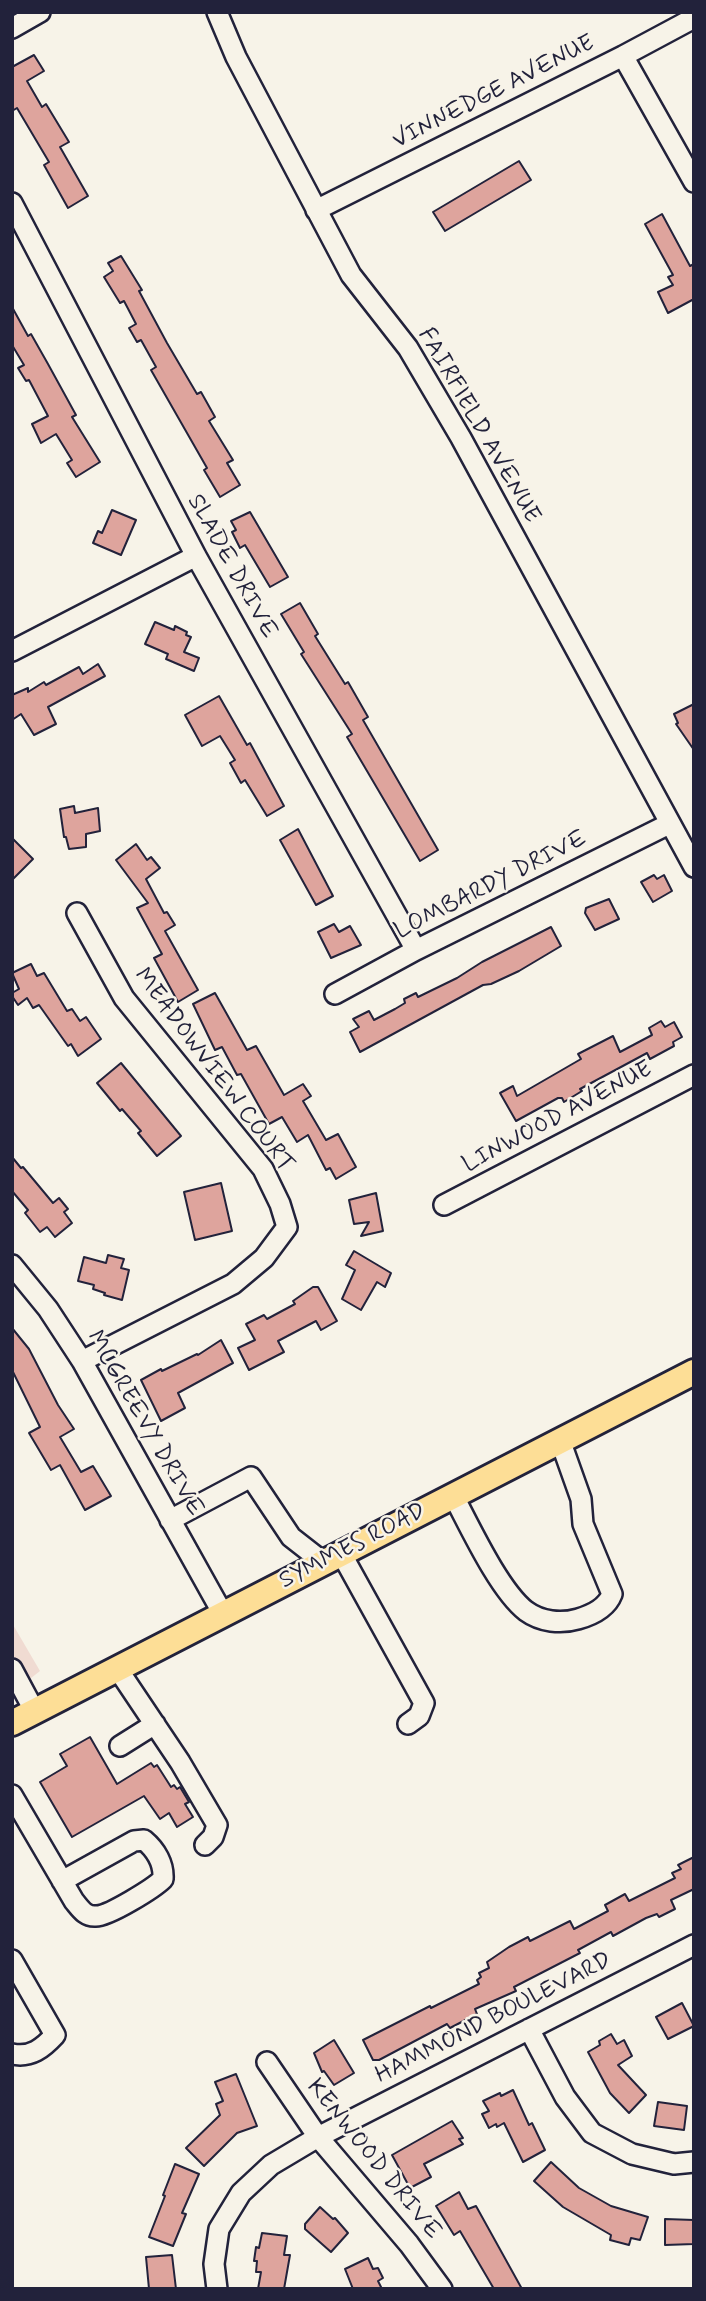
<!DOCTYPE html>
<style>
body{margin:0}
#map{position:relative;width:706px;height:2301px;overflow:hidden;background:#f7f3e8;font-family:Mynerve,sans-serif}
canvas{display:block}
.frame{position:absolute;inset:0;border:14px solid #22223b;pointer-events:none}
</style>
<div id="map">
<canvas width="706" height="2301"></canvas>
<div class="frame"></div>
</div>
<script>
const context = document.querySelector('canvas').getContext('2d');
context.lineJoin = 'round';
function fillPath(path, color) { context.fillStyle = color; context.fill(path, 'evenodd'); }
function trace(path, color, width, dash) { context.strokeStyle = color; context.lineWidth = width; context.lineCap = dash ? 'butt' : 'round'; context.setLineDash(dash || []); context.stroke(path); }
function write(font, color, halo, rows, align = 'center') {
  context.font = font + ' Mynerve,sans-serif'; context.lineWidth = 5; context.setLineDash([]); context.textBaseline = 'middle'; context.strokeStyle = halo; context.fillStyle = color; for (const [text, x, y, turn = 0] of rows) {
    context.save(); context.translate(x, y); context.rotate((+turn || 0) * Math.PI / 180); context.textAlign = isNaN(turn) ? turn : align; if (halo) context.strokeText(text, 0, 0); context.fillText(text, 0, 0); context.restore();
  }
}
fillPath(new Path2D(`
 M12 1623 40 1671 12 1693Z`), '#f0dbd2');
const building = new Path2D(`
 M34 55 44 71 27 81 42 107 46 104 69 142 60 147 88 196 68 208 44 165 49 162 17 108 12 111V67Z
 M519 161 531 180 445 231 433 212Z
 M662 214 690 266 694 264V299L668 313 658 292 673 285 668 277 673 275 645 224Z
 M121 256 142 290 139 291 167 343 197 394 201 392 215 417 209 421 233 460 227 463 240 485 220 497 204 470 207 468 151 370 156 367 141 340 137 342 129 328 136 324 124 301 120 303 104 277 113 271 108 263Z
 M12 307 28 336 31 334 48 364 76 415 72 417 100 462 76 477 67 463 72 460 56 434 41 443 32 424 48 416 29 380 26 381 18 368 24 365 12 345Z
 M112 510 136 520 121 555 93 543 98 531 102 533Z
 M250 512 288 577 270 587 245 545 240 548 232 532 236 530 231 521Z
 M300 603 318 634 315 636 345 684 348 682 368 717 363 720 438 850 420 861 347 737 352 734 301 654 304 652 281 614Z
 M155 622 174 630 175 626 187 632 186 635 191 637 184 652 199 658 194 671 166 659 168 654 145 644Z
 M98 664 105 676 48 707 56 724 34 735 21 714 12 720V695L28 688V692L44 682 46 685 79 667 83 674Z
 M219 696 247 745 250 743 284 806 267 816 245 780 241 783 230 763 235 760 220 736 202 746 185 715Z
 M694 704V750L676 724 678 723 674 714Z
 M74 806 75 813 98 808 100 831 86 834V847L69 849 66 837H64L60 809Z
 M298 829 333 896 316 905 280 840Z
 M12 838 33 859 12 880Z
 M136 844 147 860 151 857 160 868 146 879 164 913 167 912 175 925 165 931 198 990 178 1002 154 958 162 954 137 908 148 903 116 860Z
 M654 875 657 879 664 875 672 891 653 902 641 882Z
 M609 899 619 919 595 930 585 913 586 908Z
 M334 924 339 932 350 926 361 945 331 958 318 932Z
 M551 927 561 946 519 971 491 984 483 985 360 1052 350 1032 359 1027 353 1019 369 1011 374 1020 395 1009 405 1003 404 999 416 993 418 997 457 978 482 962Z
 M31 964 37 976 44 973 67 1011 72 1009 80 1021 86 1017 101 1039 78 1056 71 1044 68 1046 39 1005 33 1008 27 998 18 1005 12 996V993L19 989 12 973Z
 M215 993 247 1050 256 1046 284 1095 303 1084 311 1096 303 1101 326 1140 338 1134 356 1167 336 1179 330 1168 326 1170 308 1135 297 1142 282 1117 269 1124 241 1074 237 1075 222 1047 215 1050 193 1004Z
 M661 1021 665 1027 674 1022 682 1037 673 1042 674 1046 650 1059 647 1053 580 1089 582 1091 564 1102 562 1098H558L516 1121 500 1093 513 1086 517 1096 581 1059 578 1054 613 1036 620 1052 652 1035 649 1028Z
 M121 1063 181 1136 157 1156 138 1133 141 1131 122 1109 120 1111 97 1083Z
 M12 1157 21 1168 23 1167 53 1203 59 1198 68 1209 64 1212 72 1223 55 1237 47 1227 40 1232 25 1213 28 1210 12 1191Z
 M221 1183 232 1231 195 1240 184 1192Z
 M376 1193 383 1231 361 1236 369 1222 354 1224 349 1200Z
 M354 1251 391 1273 385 1287 377 1282 361 1310 342 1299 355 1270 346 1265Z
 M108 1255 124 1259 121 1268 129 1270 122 1300 104 1295 105 1293 93 1289 94 1285 78 1281 84 1257 106 1263Z
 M313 1287H318L337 1321 321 1330 316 1321 278 1341 284 1352 249 1370 238 1348 255 1340 246 1324 264 1315 267 1319 295 1304 293 1301Z
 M12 1328 29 1349 58 1405 74 1429 60 1437 81 1472 93 1466 111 1496 85 1510 60 1465 51 1470 29 1433 40 1427 12 1370Z
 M221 1340 233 1363 178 1393 185 1408 161 1421 141 1380 161 1369 162 1371 197 1354 198 1355Z
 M90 1737 117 1784 151 1763 154 1767 157 1765 171 1787 174 1785 177 1789 180 1787 189 1802 185 1804 193 1817 177 1827 169 1813 160 1819 144 1796 72 1837 40 1782 67 1766 60 1754Z
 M694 1857V1889L671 1900 675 1909 659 1917 657 1914 646 1918 613 1936 611 1932 578 1950 580 1953 514 1987 516 1991 475 2009 477 2014 450 2028 447 2024 379 2060H373L363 2040 430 2006 431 2008 479 1984 477 1980 481 1977 479 1973 489 1968 487 1962 509 1947 528 1937 530 1941 570 1921 574 1929 608 1911 605 1905 625 1894 629 1901 675 1878 672 1873 681 1869 678 1865Z
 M682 2003 694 2026 668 2039 656 2017Z
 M611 2034 617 2044 624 2040 632 2056 618 2065 646 2095 629 2113 610 2093 588 2052 600 2045 599 2041Z
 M334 2040 354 2073 334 2085 324 2071 322 2072 314 2053Z
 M236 2074 257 2126 237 2133 204 2166 186 2148 220 2115 216 2104 223 2101 215 2082Z
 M513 2090 529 2125 532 2123 545 2150 523 2162 504 2123 497 2127 496 2124 489 2128 482 2114 489 2111 483 2101 500 2093 501 2096Z
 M658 2102 687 2106 684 2130 654 2126Z
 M452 2121 463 2138 459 2139 463 2144 424 2164 431 2177 410 2188 392 2155Z
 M551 2162 579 2188 611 2206 648 2217 640 2240 631 2238 629 2245 610 2240 611 2235 563 2207 534 2181Z
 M175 2164 199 2174 182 2213 186 2214 173 2246 149 2237 165 2196 163 2195Z
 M459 2192 468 2209 476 2206 522 2289H494L460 2231 454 2235 436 2206Z
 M320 2207 333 2219 335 2218 348 2233 331 2252 305 2229V2224Z
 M665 2219 694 2220V2244L665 2245Z
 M262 2233 287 2236 284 2255H290L284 2289H258L261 2272H256L257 2261H254L256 2247 259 2248Z
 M172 2255 176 2289H149L146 2257Z
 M368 2258 373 2269 378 2268 383 2278 378 2281 382 2289H353L345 2269Z`);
fillPath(building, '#dea49d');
trace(building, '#22223b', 2);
const minor = new Path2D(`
 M217 12 236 57 351 275 408 348 461 438 694 867
 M12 28 40 12
 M623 56 694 182
 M12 203 196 556 416 950
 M316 210 623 56 694 18
 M12 651 196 556
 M77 913 124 998 263 1169 280 1204 287 1227 264 1258 233 1284 82 1361
 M335 994 416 950 669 824
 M444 1205 694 1075
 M12 1265 48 1309 82 1361 223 1614
 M453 1495C470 1527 499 1590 526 1611 541 1622 561 1624 578 1619 592 1615 607 1607 612 1594L583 1524 581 1499 560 1440
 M170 1520 251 1477 291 1537 323 1562
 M341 1553 424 1703 419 1716 408 1724
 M117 1668 180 1762 217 1825 213 1837 205 1845
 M12 1669 35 1712
 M120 1746 155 1724
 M12 1795 74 1901C80 1908 85 1917 96 1916 109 1916 154 1888 163 1879 164 1864 156 1850 144 1840L134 1841 62 1881
 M12 1960 55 2035C43 2048 31 2058 12 2054
 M529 2029 565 2097 592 2133 632 2154 674 2164 694 2162
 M267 2062 318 2137 409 2244 442 2289
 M217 2289 214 2264 219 2229 241 2193 271 2165 318 2137 694 1945`);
const major = new Path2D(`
 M12 1723 694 1372`);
trace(minor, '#22223b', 24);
trace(major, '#22223b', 30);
trace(minor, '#f7f3e8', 19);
trace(major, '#fdde96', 24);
write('24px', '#22223b', '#f7f3e8', [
 ["VINNEDGE AVENUE",494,93,-27],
 ["FAIRFIELD AVENUE",478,426,60],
 ["SLADE DRIVE",231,567,61],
 ["LOMBARDY DRIVE",491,886,-27],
 ["MEADOWVIEW COURT",213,1071,53],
 ["LINWOOD AVENUE",558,1118,-28],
 ["MCGREEVY DRIVE",144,1424,60],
 ["SYMMES ROAD",353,1547,-27],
 ["HAMMOND BOULEVARD",494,2019,-27],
 ["KENWOOD DRIVE",373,2160,51]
]);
</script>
